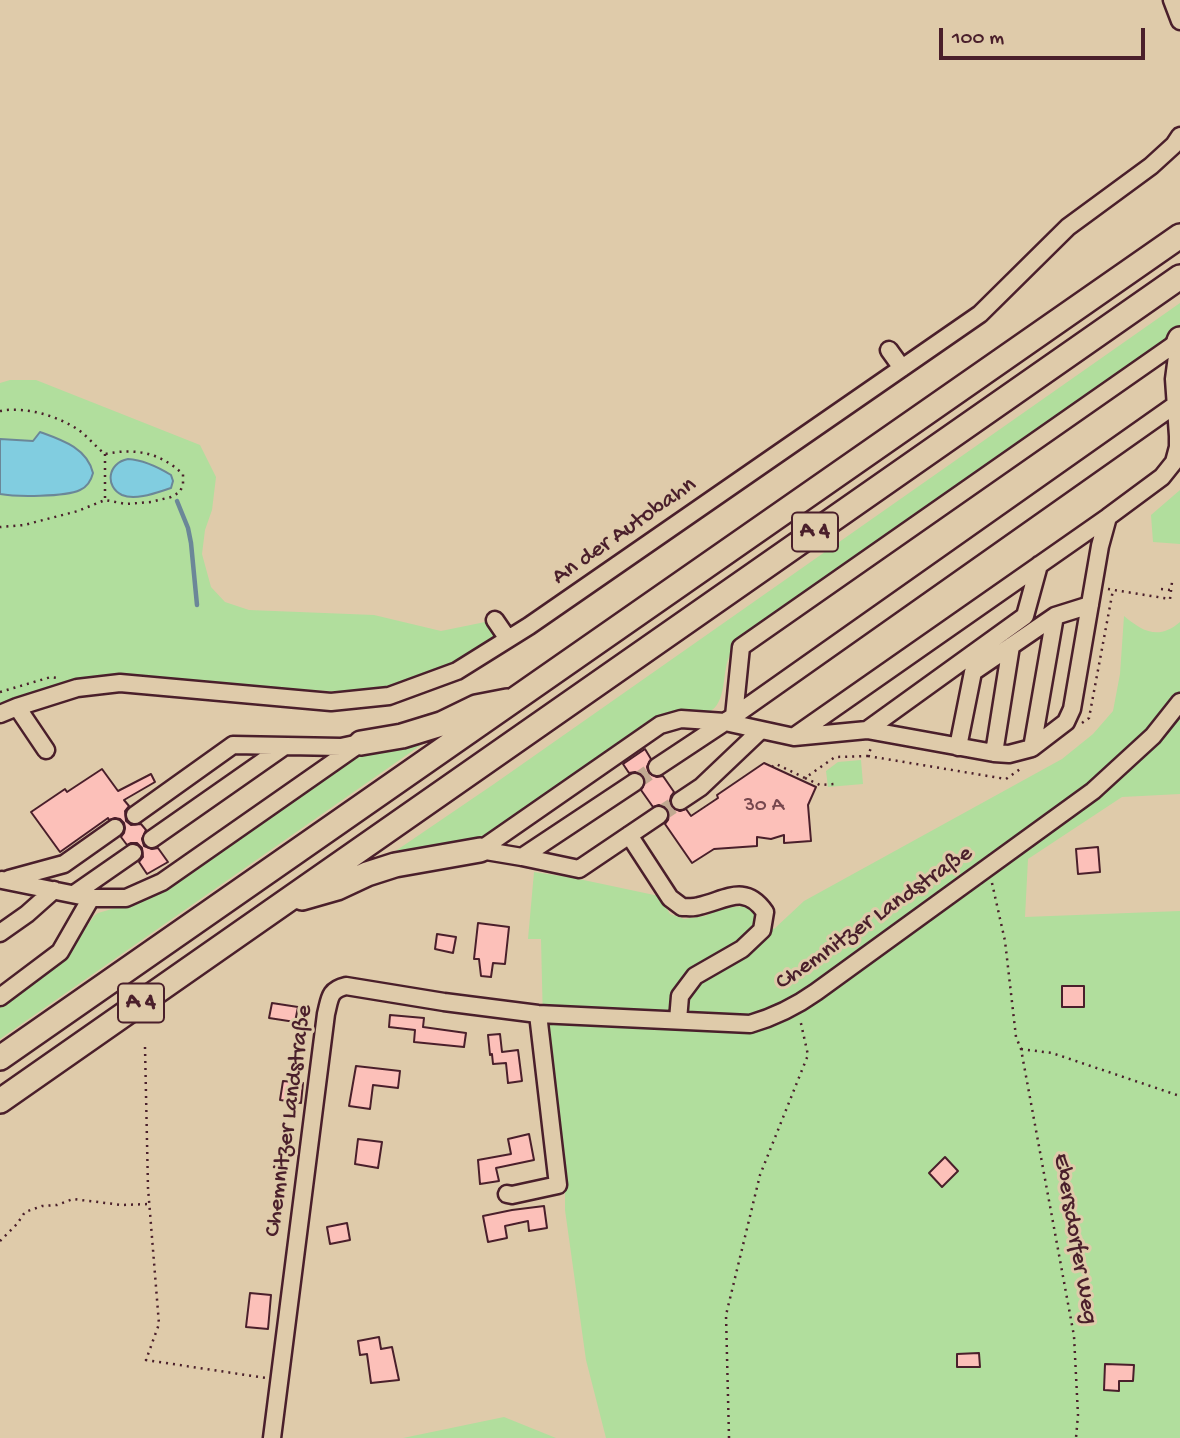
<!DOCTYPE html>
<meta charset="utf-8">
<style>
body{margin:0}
#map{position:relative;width:1180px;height:1438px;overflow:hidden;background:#dfcbaa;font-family:"Gochi Hand",sans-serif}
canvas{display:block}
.scale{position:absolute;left:939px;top:28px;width:206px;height:32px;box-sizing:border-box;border:4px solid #4a1f2b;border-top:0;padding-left:9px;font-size:21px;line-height:24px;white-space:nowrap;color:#4a1f2b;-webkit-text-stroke:5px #dfcbaa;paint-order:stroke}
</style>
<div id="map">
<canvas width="1180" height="1438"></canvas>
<div class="scale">100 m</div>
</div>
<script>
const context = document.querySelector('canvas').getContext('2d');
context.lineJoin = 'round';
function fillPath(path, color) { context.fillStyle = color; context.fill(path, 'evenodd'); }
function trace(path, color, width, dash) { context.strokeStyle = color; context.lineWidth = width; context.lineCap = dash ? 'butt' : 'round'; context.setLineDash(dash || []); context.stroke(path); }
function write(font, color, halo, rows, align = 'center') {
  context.font = font + ' "Gochi Hand",sans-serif'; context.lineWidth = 6; context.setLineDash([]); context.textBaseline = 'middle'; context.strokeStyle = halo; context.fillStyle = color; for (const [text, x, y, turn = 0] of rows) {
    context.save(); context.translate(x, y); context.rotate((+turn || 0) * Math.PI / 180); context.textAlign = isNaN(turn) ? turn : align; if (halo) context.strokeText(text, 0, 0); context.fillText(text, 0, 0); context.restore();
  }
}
fillPath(new Path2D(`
 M1180 303V327L1175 337 742 640C736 646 731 650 729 657 722 673 727 703 709 712 696 718 678 710 661 717L497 832 475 843 372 867 494 784Z
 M10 380H36L200 445 216 477 212 510 205 530 202 554 211 587 225 602 249 610 374 615 441 631 495 620 497 638 450 666 405 683 358 693 97 675 49 687 0 707V494C16 497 66 497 80 490 90 485 94 477 92 467L34 441 0 439V383ZM138 460 171 475 158 493 137 496H124L112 483 113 467Z
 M1180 490V544L1153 542 1151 515Z
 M1124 616C1143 632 1159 640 1180 622V794L1122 797 1028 859 1025 917 1180 911V1438H606L586 1360 565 1210V1187L543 1023 541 939H528L534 872 574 878 659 896 670 914 684 919 705 916 722 908 746 906 774 929 804 901 1062 759 1093 734 1113 711 1120 674Z
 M422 741 421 745 0 1039V1004L67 956 94 916 98 913 150 898 358 757 371 751Z
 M861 760 863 784 828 787 826 771 838 762Z
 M504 1417 556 1438H403Z`), '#b1de9d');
const water = new Path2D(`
 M40 432C62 440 87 448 93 473 91 481 87 487 80 490 65 497 16 497 0 494V439L33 441Z
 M128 459C143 460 158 467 171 475L173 481 171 488C158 492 136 501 122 495 105 487 107 463 128 459Z`);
fillPath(water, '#81cde0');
trace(water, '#6b8798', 2);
trace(new Path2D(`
 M177 501 188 528 191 543 197 605`), '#6b8798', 4.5);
const building = new Path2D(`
 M645 749 651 759 647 767 649 773 657 777 663 776 674 792 671 796 670 801 672 807 680 811 686 809 691 816 718 798 717 795 764 763 816 787 808 805 811 841 784 843V835L771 839 757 837V846L714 849 692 863 665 824 668 820 669 815 667 809 659 805 653 807 641 790 645 782 643 776 635 772 629 773 623 764Z
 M102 769 118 791 151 774 155 782 124 800 129 806 125 811 126 821 131 825 141 824 146 830 142 839 144 846 152 849 158 848 168 862 147 874 139 862 143 857 142 848 137 843H131L127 845 121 837 124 833 125 828 124 823 120 819 115 818 109 820 108 818 60 852 31 812 65 789 67 792Z
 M1098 847 1100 872 1078 874 1076 849Z
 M478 923 509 927 505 964 493 963 491 977 481 976 479 959H474Z
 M437 934 456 937 453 953 435 949Z
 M1062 986H1084V1007H1062Z
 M272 1003 298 1007 295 1022 269 1018Z
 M390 1015 424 1018 423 1027 466 1033 464 1047 414 1042 415 1030 389 1027Z
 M500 1034 502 1052 518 1050 522 1081 508 1083 506 1063 493 1064 492 1054 490 1055 488 1035Z
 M356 1066 400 1071 398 1088 373 1085 370 1109 349 1106Z
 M283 1081 303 1083 301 1103 280 1100Z
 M529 1134 534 1160 496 1168 499 1181 480 1184 478 1160 511 1154 508 1139Z
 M358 1139 382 1142 378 1168 355 1164Z
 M945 1157 958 1171 942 1187 929 1173Z
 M544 1206 547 1228 529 1231 528 1221 505 1226 507 1238 488 1242 483 1216 512 1210Z
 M347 1223 350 1240 330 1244 327 1227Z
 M250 1293 271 1295 268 1329 246 1327Z
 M379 1337 381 1349 392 1347 399 1380 371 1383 367 1354 360 1355 358 1341Z
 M979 1353 980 1367H957V1354Z
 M1105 1364 1134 1365 1133 1381H1119V1391L1104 1390Z`);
fillPath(building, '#fcc0b9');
trace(building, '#4a1f2b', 2);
trace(new Path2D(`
 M635 782 657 767
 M659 815 680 801`), '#c1a991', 16, [16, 8]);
const minor = new Path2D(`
 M1172 0 1180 21
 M889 350 902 368
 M495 620 508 639
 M17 707 46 750
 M0 714 17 707 77 688 120 683 331 702 389 696 457 671 529 626 980 314 1068 227 1151 166 1174 145 1180 136
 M734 716 741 647 1179 341
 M867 730 1025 616 1039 565
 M796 735 1108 517
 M958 747 973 672 1055 616 1090 605
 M1032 748 1055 616
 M994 753 1011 646
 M657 767 734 716 1175 405
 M680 801 701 787 761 730
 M135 815 233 745 341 747 355 744
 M629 835 670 898 682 907C688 907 694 908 699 906 726 900 745 883 765 912L762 930 742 949 695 976 680 996 678 1020
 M152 839 285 746
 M480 850 660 725 681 719 725 722 794 737 867 730 994 753 1009 754 1032 748 1066 722 1072 709 1100 546 1108 517 1162 477 1174 462 1178 447V436L1174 379 1179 341
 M480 850 522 857 635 782
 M522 857 579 869 659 815
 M9 879 64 864 115 828
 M2 880 91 898H126L162 882 361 743
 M74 894 133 853
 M0 933 27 914 54 890
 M0 997 60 952 91 898
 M507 1194 512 1195 558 1185 538 1014
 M272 1438 326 1014C330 998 329 990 346 986L444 1002 538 1014 750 1024C774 1017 795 1007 816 992L1093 791 1153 736 1180 702`);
const highway = new Path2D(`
 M1179 341 1180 339
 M361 743 402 736 441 724 476 707 507 701
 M302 898 337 888 367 874 395 865 480 850
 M0 1058 1180 236
 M0 1101 1180 277`);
trace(minor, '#4a1f2b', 21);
trace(highway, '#4a1f2b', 28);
trace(new Path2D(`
 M0 411C25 406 59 416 80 431 89 438 96 447 105 454 135 448 159 452 183 474V484L180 492 171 497 151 502 126 504 105 500 78 511 24 525 0 527
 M105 454V500
 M1108 589 1170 599 1172 582
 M1161 589 1171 590
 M0 692 51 677 58 678
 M1082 723 1089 718 1113 590
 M868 756 1006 779 1023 767
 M772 767 776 764 805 778 835 757 868 756 872 745
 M805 778 820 785 835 784
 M992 883 1005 941 1016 1037 1021 1049 1074 1336 1078 1415 1076 1438
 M145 1047 148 1188 159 1324 146 1360 266 1378
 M1021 1049 1052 1053 1180 1096
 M0 1241 17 1224 25 1212 42 1206 57 1205 73 1199 122 1205 149 1204
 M729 1438 726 1315 760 1175 808 1055 800 1019`), '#4a1f2b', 2.5, [2, 5]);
trace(minor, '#dfcbaa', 16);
trace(highway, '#dfcbaa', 23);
write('21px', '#76474e', null, [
 ["30 A",764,807]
]);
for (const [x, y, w] of [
 [815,532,46],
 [141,1003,46]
]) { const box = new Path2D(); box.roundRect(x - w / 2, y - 19.5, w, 39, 5); context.fillStyle = '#dfcbaa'; context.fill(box); trace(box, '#4a1f2b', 2); }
write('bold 23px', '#4a1f2b', null, [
 ["A 4",815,532],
 ["A 4",141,1003]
]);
write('24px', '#4a1f2b', '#dfcbaa', [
 ["An der Autobahn",625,532,-35],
 ["Chemnitzer Landstraße",875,919,-35],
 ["Chemnitzer Landstraße",290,1121,-82],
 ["Ebersdorfer Weg",1074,1239,80]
]);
</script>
